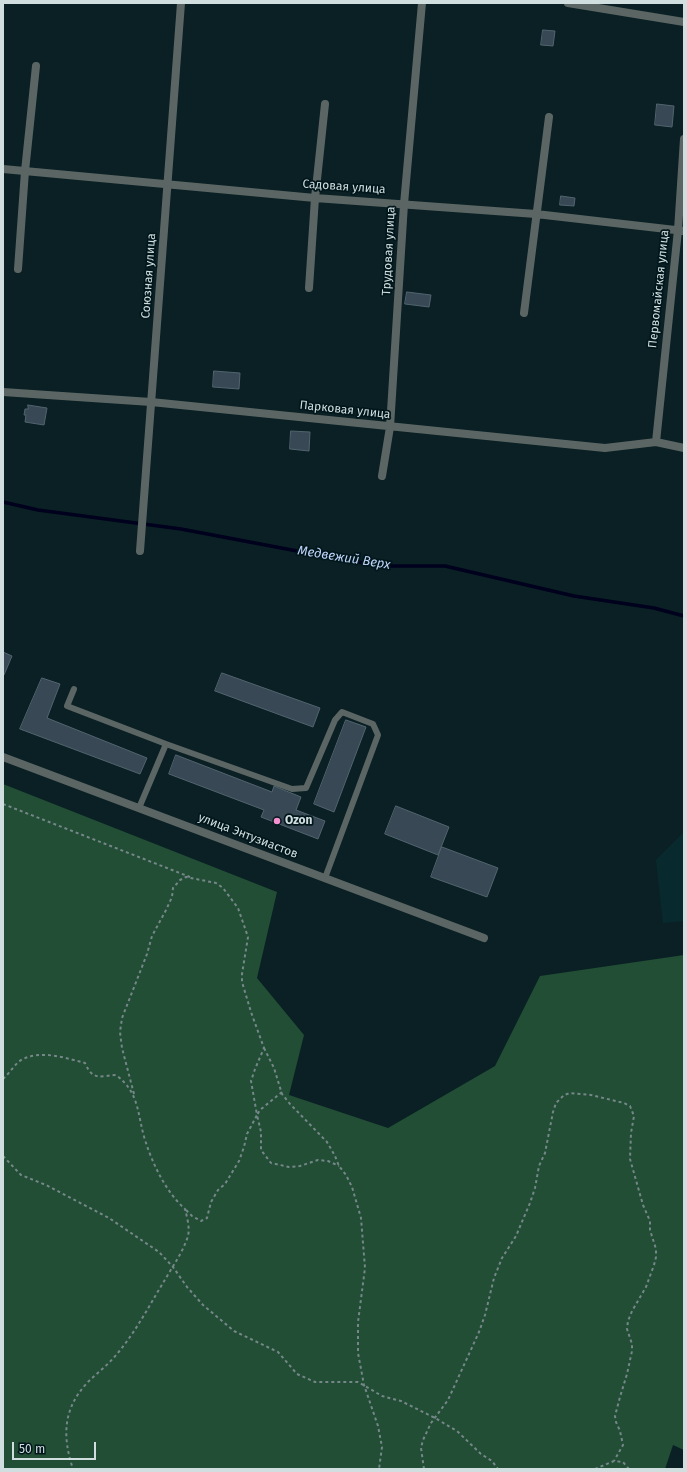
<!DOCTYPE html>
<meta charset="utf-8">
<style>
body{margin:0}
#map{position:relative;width:687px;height:1472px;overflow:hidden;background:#0a2024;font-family:"Fira Sans",sans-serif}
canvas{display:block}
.frame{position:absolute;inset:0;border:4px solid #d0dee0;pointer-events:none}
.scale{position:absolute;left:12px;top:1442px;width:84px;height:18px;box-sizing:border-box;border:2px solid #d0dee0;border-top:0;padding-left:5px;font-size:12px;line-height:14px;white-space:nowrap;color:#d0dee0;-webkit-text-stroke:3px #02171b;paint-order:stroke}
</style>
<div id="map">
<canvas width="687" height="1472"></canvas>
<div class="frame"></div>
<div class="scale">50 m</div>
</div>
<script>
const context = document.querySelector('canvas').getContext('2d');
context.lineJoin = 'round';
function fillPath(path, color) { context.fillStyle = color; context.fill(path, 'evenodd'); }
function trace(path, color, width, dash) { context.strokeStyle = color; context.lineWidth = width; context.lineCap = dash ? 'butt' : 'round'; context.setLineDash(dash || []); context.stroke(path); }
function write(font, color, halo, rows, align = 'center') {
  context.font = font + ' "Fira Sans",sans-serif'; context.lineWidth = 3.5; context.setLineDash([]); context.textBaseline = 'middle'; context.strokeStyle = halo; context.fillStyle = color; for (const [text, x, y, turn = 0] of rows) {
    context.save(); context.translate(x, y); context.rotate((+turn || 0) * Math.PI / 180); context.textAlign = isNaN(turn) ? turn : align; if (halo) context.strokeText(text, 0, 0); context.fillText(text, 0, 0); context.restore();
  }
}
fillPath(new Path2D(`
 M684 832V921L663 923 656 860Z`), '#082a2f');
fillPath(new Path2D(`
 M3 784 277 892 257 978 304 1035 289 1095 388 1128 495 1066 540 976 684 955V1450L673 1445 665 1469H3Z`), '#214e34');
trace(new Path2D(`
 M3 502 38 510 181 529 350 561 387 566H445L574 596 654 608 684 616`), '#00011d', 3.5);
const building = new Path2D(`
 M543 30 555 31 553 46 541 45Z
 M657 104 674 106 672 127 655 125Z
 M561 196 575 198 574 206 560 205Z
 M407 292 431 295 429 307 405 304Z
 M214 371 240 373 239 389 213 387Z
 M28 405 47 408 44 425 25 422 26 415H24L25 409H28Z
 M291 431 310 432 309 451 290 449Z
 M3 652 12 656 4 675 3 674Z
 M222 673 320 708 313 727 215 691Z
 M42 678 60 684 47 718 147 758 140 774 20 729Z
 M346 720 366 727 334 812 314 804Z
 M176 755 272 792 274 786 301 797 296 810 325 821 318 839 261 817 264 810 169 774Z
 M396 806 449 827 438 855 385 834Z
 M442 847 498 868 487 897 431 877Z`);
fillPath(building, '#384955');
trace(building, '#51646f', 1);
trace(new Path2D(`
 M3 804 190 877
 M264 1048 274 1068 282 1094 290 1104 327 1142 335 1156 339 1166 346 1175 352 1187 361 1218 365 1268 358 1322V1353L364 1385 378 1426 382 1447 379 1469
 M3 1079C10 1073 15 1063 23 1059 42 1050 66 1058 85 1063 93 1081 99 1076 116 1075 140 1093 137 1114 145 1140 153 1165 166 1192 185 1209 187 1217 190 1228 188 1236 183 1252 174 1264 166 1278 150 1304 136 1332 116 1355 108 1365 97 1373 88 1382 63 1408 62 1436 73 1469
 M282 1092 260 1110 257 1115 261 1132V1150L271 1163 289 1167 300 1166 318 1160 328 1161 339 1166
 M134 1094 122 1048 120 1032 122 1018 147 954 152 936 166 910 172 897 173 888 180 880 186 877 216 883 223 888 238 908 248 937 242 974V982L251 1012 264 1048 255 1069 251 1081 257 1115 247 1134 244 1147 239 1161 225 1184 218 1190 211 1202 207 1218 201 1221 192 1216 185 1209
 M3 1156 21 1175 46 1185 109 1218 159 1252 173 1267 187 1287 203 1305 234 1331 278 1352 297 1374 315 1382H358L382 1396 401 1401 435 1418 457 1431 481 1454 492 1461 498 1469
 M424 1469 421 1448 423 1440 431 1423 448 1400 479 1332 485 1315 494 1278 502 1258 516 1236 530 1203 535 1188 539 1166 545 1153 553 1112 556 1103 564 1095 570 1093 591 1095 624 1103 630 1106 634 1116 631 1133 630 1159 643 1205 650 1221V1230L656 1249V1257L654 1265 646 1287 632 1311 628 1321 627 1329 632 1344V1351L627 1374 620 1397 615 1416 616 1422 620 1431 623 1445 614 1461
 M595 1469 614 1461 623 1462 629 1469`), '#76878a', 2, [3, 3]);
trace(new Path2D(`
 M74 689 67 706 166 744
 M139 808 166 744 292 789 306 788 335 720 342 712 373 724 378 735 325 878`), '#5b6664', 6);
trace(new Path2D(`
 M568 3 684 22
 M3 169 315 198 536 214 684 231
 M18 269 25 171 36 66
 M309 288 315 198 325 104
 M524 313 549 117
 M3 392 151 402 605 448 656 442 684 448
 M656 442 678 230 684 139
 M382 476 390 427 404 204 422 3
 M140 551 181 3
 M3 757 484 938`), '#5b6664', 8);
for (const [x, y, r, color] of [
 [277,821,4,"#f690d0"]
]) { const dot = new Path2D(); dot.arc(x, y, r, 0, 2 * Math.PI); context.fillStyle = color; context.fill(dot); trace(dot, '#02171b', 1.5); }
write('12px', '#d0dee0', '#02171b', [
 ["Садовая улица",344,187,4],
 ["Трудовая улица",389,251,-87],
 ["Союзная улица",149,276,-86],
 ["Первомайская улица",659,289,-84],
 ["Парковая улица",345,410,6],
 ["улица Энтузиастов",248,836,21]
]);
write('bold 12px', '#d0dee0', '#02171b', [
 ["Ozon",285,821]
], 'left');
write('italic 13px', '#bfd4fa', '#02171b', [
 ["Медвежий Верх",344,558,9]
]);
</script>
